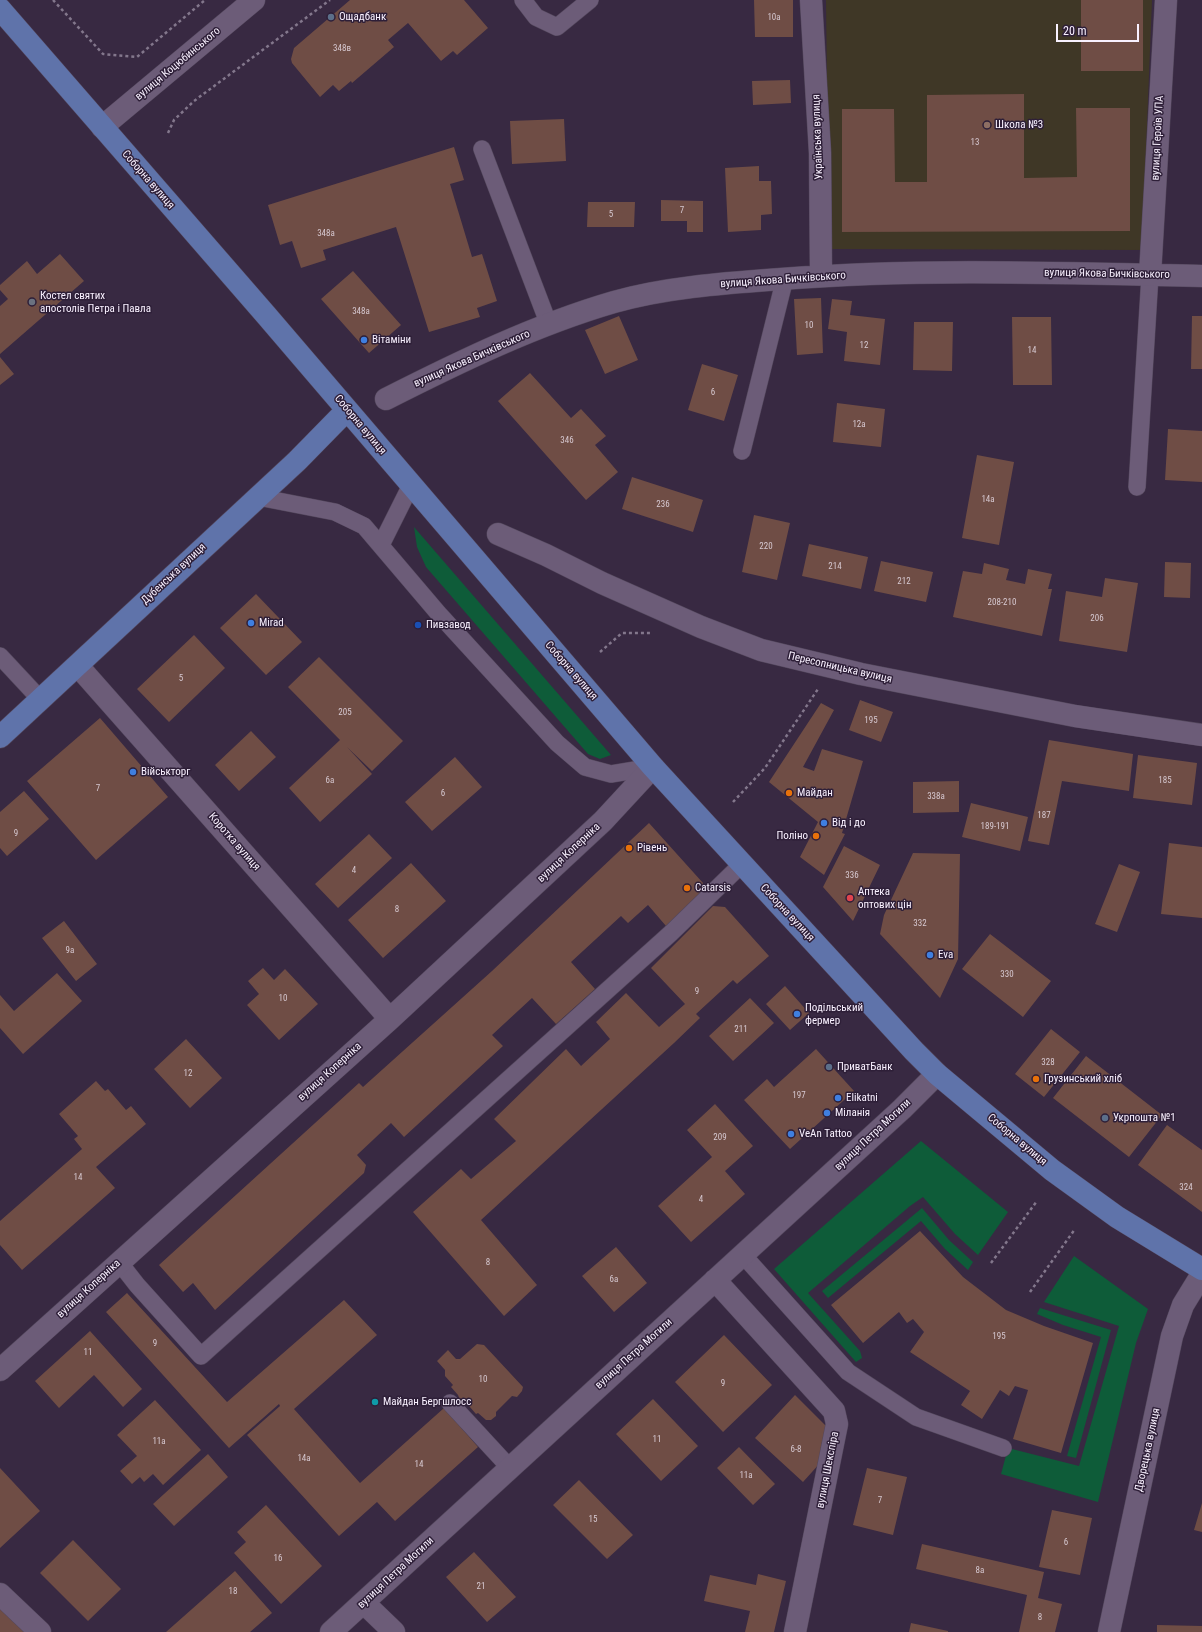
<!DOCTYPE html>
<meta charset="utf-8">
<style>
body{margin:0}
#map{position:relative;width:1202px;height:1632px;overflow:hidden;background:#382942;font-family:"Roboto Condensed",sans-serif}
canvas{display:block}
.scale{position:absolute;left:1056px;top:24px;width:83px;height:18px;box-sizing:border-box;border:2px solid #f9f1ff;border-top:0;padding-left:5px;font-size:12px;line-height:14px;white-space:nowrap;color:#f9f1ff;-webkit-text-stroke:3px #2e1f38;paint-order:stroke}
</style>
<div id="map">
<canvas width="1202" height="1632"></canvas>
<div class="scale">20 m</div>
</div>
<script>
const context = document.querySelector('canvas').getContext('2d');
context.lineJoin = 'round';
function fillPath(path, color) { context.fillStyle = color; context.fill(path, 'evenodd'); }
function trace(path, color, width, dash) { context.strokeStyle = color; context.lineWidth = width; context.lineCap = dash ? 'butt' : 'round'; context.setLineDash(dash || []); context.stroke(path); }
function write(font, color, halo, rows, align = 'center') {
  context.font = font + ' "Roboto Condensed",sans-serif'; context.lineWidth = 3; context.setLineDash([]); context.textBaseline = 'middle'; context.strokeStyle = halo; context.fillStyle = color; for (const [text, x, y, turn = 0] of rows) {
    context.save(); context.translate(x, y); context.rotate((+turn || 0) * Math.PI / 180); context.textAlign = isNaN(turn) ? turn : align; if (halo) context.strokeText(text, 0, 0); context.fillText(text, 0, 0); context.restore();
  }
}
fillPath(new Path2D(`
 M826 0H1152L1142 250 829 249Z`), '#3f3726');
fillPath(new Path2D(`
 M414 527 611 755 600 759 588 754 426 567 417 547Z
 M921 1141 1008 1212 978 1255 955 1234 923 1197 910 1206 808 1293 860 1351 862 1358 856 1362 774 1269Z
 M922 1208 949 1240 973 1262 968 1270 945 1249 921 1221 828 1298 822 1291Z
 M1074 1256 1148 1309 1136 1343 1098 1502 1001 1474 1008 1448 1079 1466 1119 1326 1044 1302Z
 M1040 1308 1111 1330 1076 1458 1067 1456 1101 1337 1063 1325 1037 1314Z`), '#0e5c39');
fillPath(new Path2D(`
 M350 0H464L488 28 457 55 453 51 441 61 408 23 388 40 394 47 352 83 351 81 339 91 333 85 320 97 292 63 291 59 294 48Z
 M754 0H793V37H755Z
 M1081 0H1143V71H1081Z
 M790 80 791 103 753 105 752 81Z
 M1024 94V178L1077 177 1076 108H1130V231L842 232V109H894L895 182H927V95Z
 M564 119 566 161 512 164 510 121Z
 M454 147 464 180 450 184 472 257 482 254 497 301 477 308 480 317 429 332 396 227 323 250 326 260 301 268 292 241 280 245 268 205Z
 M759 166V181H771L772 214 761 215V230L728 232 725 168Z
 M661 200 703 201V232H687V221H661Z
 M588 202H635L634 227H587Z
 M60 254 84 281 0 354V306L8 299 0 290V285L27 261 37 274Z
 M353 271 401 325 369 353 321 299Z
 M821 298 823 353 797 355 794 299Z
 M832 299 852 301 850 315 885 319 880 365 844 361 847 332 828 329Z
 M619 316 638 360 605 374 585 330Z
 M1192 316H1202V369H1191Z
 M1012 317H1051L1052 385H1013Z
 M914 322H953L952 371 913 370Z
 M0 357 14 374 0 385Z
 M702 364 738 375 724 421 688 410Z
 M530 373 571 418 581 409 606 436 595 445 618 472 586 500 498 401Z
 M837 403 885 409 881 447 833 442Z
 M1168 429 1202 431V482L1165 480Z
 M977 455 1014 462 999 545 962 538Z
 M632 477 703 500 693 532 622 509Z
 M754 515 790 523 777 580 742 572Z
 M809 544 868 557 861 589 802 576Z
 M881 561 933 572 926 602 874 591Z
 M1165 562 1191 563 1190 598 1164 597Z
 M984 563 1009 569 1006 580 1025 584 1028 569 1052 574 1048 589H1052L1042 636 953 617 963 571 982 574Z
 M1105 578 1138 583 1127 652 1059 641 1066 591 1102 597Z
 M256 594 302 642 266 675 220 628Z
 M194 635 225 668 169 722 137 689Z
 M319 657 403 741 372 771 347 747 372 774 320 822 289 788 340 740 288 687Z
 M860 700 893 712 881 742 849 730Z
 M821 703 834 710 803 767 814 771 822 749 863 761 842 833 845 834 824 875 800 857 818 822 769 782Z
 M100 718 168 797 96 860 27 781Z
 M251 731 276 757 239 791 215 765Z
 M1049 740 1133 754 1129 791 1062 781 1049 845 1028 841Z
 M1138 755 1197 763 1192 805 1133 798Z
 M455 757 482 787 432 831 405 802Z
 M959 781V812L913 813V782Z
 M24 791 49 819 7 856 0 848V812Z
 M971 803 1028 817 1020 851 962 837Z
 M649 823 703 883 702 893 666 926 648 905 628 923 621 916 571 962 595 989 556 1024 532 998 492 1035 503 1046 404 1137 391 1123 357 1155 366 1165 364 1173 215 1310 193 1283 183 1292 159 1265 359 1083 363 1087 492 971Z
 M369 834 392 858 338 908 315 884Z
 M1169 843 1202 847V918L1161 914Z
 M844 846 880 865 853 921 823 887Z
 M913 853 960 854 958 959 940 998 880 934 884 915Z
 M411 863 446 901 383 958 348 920Z
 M1119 864 1140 872 1117 932 1095 924Z
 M713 906 725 907 769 956 737 984 733 980 696 1014 700 1018 674 1043 481 1220 537 1285 504 1316 413 1212 461 1169 471 1179 516 1141 494 1119 566 1049 581 1066 610 1039 596 1022 626 993 659 1027 685 1004 651 968Z
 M64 921 97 964 76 981 42 938Z
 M990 934 1051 981 1023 1017 962 969Z
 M263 968 274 980 285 969 318 1004 279 1040 247 1005 259 994 248 981Z
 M57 973 82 1001 23 1054 0 1028V995L14 1011Z
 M785 986 809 1013 790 1030 766 1004Z
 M750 998 774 1023 733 1061 709 1036Z
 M1051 1029 1080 1052 1044 1097 1015 1074Z
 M186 1039 222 1078 190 1108 154 1069Z
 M816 1049 854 1091 790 1149 744 1100 767 1079 774 1087Z
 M1086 1056 1162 1115 1129 1157 1053 1098Z
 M96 1081 105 1091 108 1089 126 1110 131 1106 146 1124 96 1167 115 1188 22 1270 0 1245V1221L82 1149 74 1139 78 1136 59 1114Z
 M715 1104 753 1146 725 1171 745 1194 691 1242 658 1206 712 1157 687 1130Z
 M1167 1125 1202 1150V1212L1138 1165Z
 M920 1231 963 1277 1006 1310 1044 1326 1093 1343 1061 1453 1013 1439 1028 1390 1015 1386 1009 1396 1000 1390 982 1419 961 1405 970 1391 910 1352 924 1332 913 1319 907 1323 899 1312 863 1343 831 1305Z
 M616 1247 647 1283 614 1312 582 1276Z
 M127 1293 227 1402 344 1300 377 1335 294 1409 360 1483 444 1408 478 1447 395 1521 377 1502 339 1536 247 1435 280 1406 279 1404 229 1448 106 1312Z
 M90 1331 142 1389 123 1407 94 1375 59 1408 35 1381Z
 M724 1335 772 1385 723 1432 675 1382Z
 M477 1344 484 1345 523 1387 522 1391 517 1397 512 1396 496 1412V1416L491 1420H486L478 1413 476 1414 469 1406 461 1403 458 1395 451 1387 453 1385 445 1376V1370L437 1361 448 1350 456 1359H460Z
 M795 1395 828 1428 821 1462 803 1482 755 1438Z
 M653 1399 698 1446 661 1481 616 1434Z
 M155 1400 201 1450 163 1485 153 1474 144 1482 140 1477 132 1484 120 1471 137 1456 117 1435Z
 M739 1447 775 1484 753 1505 717 1468Z
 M208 1454 228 1477 174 1526 153 1504Z
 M0 1468 40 1511 0 1548Z
 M867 1468 907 1477 893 1535 853 1525Z
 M579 1480 633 1535 607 1559 553 1505Z
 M1202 1503V1532L1194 1530Z
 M266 1505 322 1566 281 1604 234 1553 246 1542 237 1532Z
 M1052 1510 1092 1518 1080 1575 1039 1567Z
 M73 1540 121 1589 88 1621 40 1573Z
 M922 1544 1044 1572 1038 1598 1062 1604 1055 1632H1019L1027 1595 916 1569Z
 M474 1552 516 1597 487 1622 446 1577Z
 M235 1571 272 1613 250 1632H166Z
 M758 1574 786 1581 774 1632H745L750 1611 704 1601 710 1575 756 1585Z
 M0 1606 25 1632H0Z
 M911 1623 948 1631V1632H909Z
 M1157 1625 1202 1626V1632H1157Z`), '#6f4d45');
const service = new Path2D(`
 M523 0 536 17 557 27 590 0
 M482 149 549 325
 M742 451 785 278
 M1137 487 1150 275
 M258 497 335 512 364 526 438 613 557 743 585 767 611 774 653 767
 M381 545 411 485
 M0 656 41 700
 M743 1255 848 1372 916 1417 1003 1448
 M119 1262 137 1285 201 1356 671 933 742 864
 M450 1403 510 1468`);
const minor = new Path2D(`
 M811 0 820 153 821 275
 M1150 275 1166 0
 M386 399C459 362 535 325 614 302 666 287 727 283 781 279 921 268 1062 273 1202 276
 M498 534 546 555 602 583 701 627 761 650 861 674 1075 716 1202 735
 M78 666 390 1019
 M715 1280 834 1411 837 1424 795 1632
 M0 1370 390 1019 603 821 653 767
 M0 1594 40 1632
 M364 1603 394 1632
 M331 1632 902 1109 937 1074
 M1109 1632 1172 1336 1183 1305 1202 1274`);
const tertiary = new Path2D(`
 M102 127 254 0`);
const primary = new Path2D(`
 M0 9 266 315 653 767 914 1051 937 1074 1052 1170 1117 1217 1202 1269
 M0 737 297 461 347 410`);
trace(service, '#53475c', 18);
trace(minor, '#53475c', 23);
trace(tertiary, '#53475c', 23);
trace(primary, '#53475c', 23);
trace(new Path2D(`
 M53 0 103 54 137 57 205 0
 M168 133 174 120 194 101 330 0
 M600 652 622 633H650
 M733 802 765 768 818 689
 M991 1263 1037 1201
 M1030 1292 1075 1229`), '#83778c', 2.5, [3, 3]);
trace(service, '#6c5c78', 17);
trace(minor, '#6c5c78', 22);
trace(tertiary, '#6c5c78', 22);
trace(primary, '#5f73aa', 22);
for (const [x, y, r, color] of [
 [331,17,4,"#5c6f8a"],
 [987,125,4,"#8d6e63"],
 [32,302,4,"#6b7280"],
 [364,340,4,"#3f7fe0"],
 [251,623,4,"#3f7fe0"],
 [418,625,4,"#1a4fb4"],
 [133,772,4,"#3f7fe0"],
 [789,793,4,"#e8710a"],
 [824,823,4,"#3f7fe0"],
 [816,836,4,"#e8710a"],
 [629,848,4,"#e8710a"],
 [687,888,4,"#e8710a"],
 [850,898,4,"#e0444e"],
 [930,955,4,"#3f7fe0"],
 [797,1014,4,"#3f7fe0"],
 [829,1067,4,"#5c6f8a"],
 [1036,1079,4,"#e8710a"],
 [838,1098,4,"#3f7fe0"],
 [827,1113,4,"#3f7fe0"],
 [1105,1118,4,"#5c6f8a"],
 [791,1134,4,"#3f7fe0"],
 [375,1402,4,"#0f9aa8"]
]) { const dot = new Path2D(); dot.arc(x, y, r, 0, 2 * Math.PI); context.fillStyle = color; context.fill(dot); trace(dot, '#2e1f38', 1.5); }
write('9px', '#d6c8d0', null, [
 ["10а",774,18],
 ["348в",342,49],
 ["13",975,143],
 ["7",682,211],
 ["5",611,215],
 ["348а",326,234],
 ["348а",361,312],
 ["10",809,326],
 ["12",864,346],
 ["14",1032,351],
 ["6",713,393],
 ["12а",859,425],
 ["346",567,441],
 ["14а",988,500],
 ["236",663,505],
 ["220",766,547],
 ["214",835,567],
 ["212",904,582],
 ["208-210",1002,603],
 ["206",1097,619],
 ["5",181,679],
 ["205",345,713],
 ["195",871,721],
 ["6а",330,781],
 ["185",1165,781],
 ["7",98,789],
 ["6",443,794],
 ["338а",936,797],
 ["187",1044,816],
 ["189-191",995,827],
 ["9",16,834],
 ["4",354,871],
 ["336",852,876],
 ["8",397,910],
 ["332",920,924],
 ["9а",70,951],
 ["330",1007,975],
 ["9",697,992],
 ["10",283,999],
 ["211",741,1030],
 ["328",1048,1063],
 ["12",188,1074],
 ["197",799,1096],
 ["209",720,1138],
 ["14",78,1178],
 ["324",1186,1188],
 ["4",701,1200],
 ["8",488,1263],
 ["6а",614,1280],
 ["195",999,1337],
 ["9",155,1344],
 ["11",88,1353],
 ["10",483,1380],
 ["9",723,1384],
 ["11",657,1440],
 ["11а",159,1442],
 ["6-8",796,1450],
 ["14а",304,1459],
 ["14",419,1465],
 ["11а",746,1476],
 ["7",880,1501],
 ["15",593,1520],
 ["6",1066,1543],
 ["16",278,1559],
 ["8а",980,1571],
 ["21",481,1587],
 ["18",233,1592],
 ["8",1040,1618]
]);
write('11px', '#f9f1ff', '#2e1f38', [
 ["Ощадбанк",339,17],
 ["Школа №3",995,125],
 ["Костел святих",40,296],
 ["апостолів Петра і Павла",40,309],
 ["Вітаміни",372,340],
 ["Mirad",259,623],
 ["Пивзавод",426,625],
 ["Військторг",141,772],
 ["Майдан",797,793],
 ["Від і до",832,823],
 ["Поліно",808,836,"right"],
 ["Рівень",637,848],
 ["Catarsis",695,888],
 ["Аптека",858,892],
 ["оптових цін",858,905],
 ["Eva",938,955],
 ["Подільський",805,1008],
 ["фермер",805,1021],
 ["ПриватБанк",837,1067],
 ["Грузинський хліб",1044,1079],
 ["Elikatni",846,1098],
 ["Міланія",835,1113],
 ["Укрпошта №1",1113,1118],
 ["VeAn Tattoo",799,1134],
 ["Майдан Бергшлосс",383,1402]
], 'left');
write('11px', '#f9f1ff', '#2e1f38', [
 ["вулиця Коцюбинського",178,64,-40],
 ["Українська вулиця",818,137,-92],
 ["вулиця Героїв УПА",1158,138,-87],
 ["Соборна вулиця",148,180,49],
 ["вулиця Якова Бичківського",1107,274,1],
 ["вулиця Якова Бичківського",783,280,-4],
 ["вулиця Якова Бичківського",472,359,-24],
 ["Соборна вулиця",360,425,50],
 ["Дубенська вулиця",174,574,-43],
 ["Пересопницька вулиця",840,668,13],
 ["Соборна вулиця",571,671,49],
 ["Коротка вулиця",234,842,49],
 ["вулиця Коперніка",569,853,-43],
 ["Соборна вулиця",787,913,47],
 ["вулиця Коперніка",330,1072,-42],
 ["вулиця Петра Могили",873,1135,-43],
 ["Соборна вулиця",1017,1140,40],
 ["вулиця Коперніка",89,1289,-42],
 ["вулиця Петра Могили",634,1354,-42],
 ["Дворецька вулиця",1148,1450,-78],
 ["вулиця Шекспіра",828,1470,-79],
 ["вулиця Петра Могили",396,1573,-43]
]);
</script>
